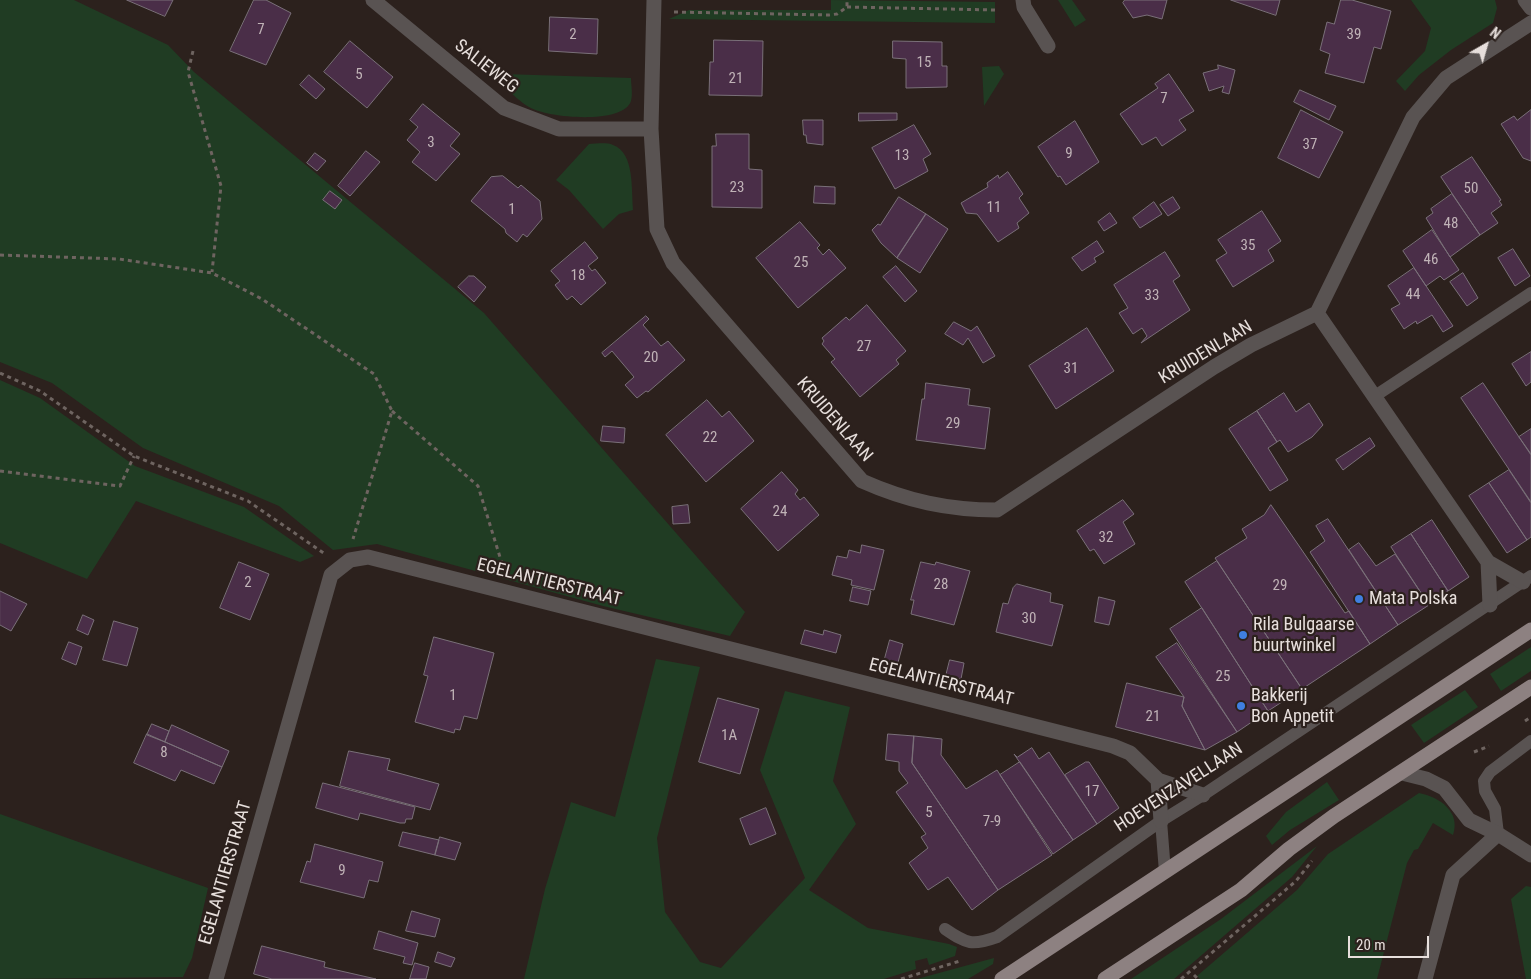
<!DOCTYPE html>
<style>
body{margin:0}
#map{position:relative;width:1531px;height:979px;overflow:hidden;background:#2c211d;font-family:"Roboto Condensed",sans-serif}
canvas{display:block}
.north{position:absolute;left:1461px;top:20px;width:50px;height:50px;-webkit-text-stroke:4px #2c211d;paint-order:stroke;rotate:38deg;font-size:14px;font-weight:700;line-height:20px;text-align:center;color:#e7dfdc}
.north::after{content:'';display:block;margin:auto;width:18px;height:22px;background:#e7dfdc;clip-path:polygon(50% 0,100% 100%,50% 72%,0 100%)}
.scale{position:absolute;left:1348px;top:936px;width:81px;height:22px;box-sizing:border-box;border:2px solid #e7dfdc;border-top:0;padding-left:6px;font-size:15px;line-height:18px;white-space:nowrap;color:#e7dfdc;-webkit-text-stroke:4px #2c211d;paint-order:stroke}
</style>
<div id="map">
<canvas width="1531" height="979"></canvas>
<div class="north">N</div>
<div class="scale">20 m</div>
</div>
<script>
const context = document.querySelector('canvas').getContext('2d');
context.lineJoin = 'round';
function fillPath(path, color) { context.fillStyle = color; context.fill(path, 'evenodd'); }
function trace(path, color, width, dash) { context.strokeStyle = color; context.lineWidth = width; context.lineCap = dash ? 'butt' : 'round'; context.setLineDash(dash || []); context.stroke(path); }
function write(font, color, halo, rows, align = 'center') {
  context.font = font + ' "Roboto Condensed",sans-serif'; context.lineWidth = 4.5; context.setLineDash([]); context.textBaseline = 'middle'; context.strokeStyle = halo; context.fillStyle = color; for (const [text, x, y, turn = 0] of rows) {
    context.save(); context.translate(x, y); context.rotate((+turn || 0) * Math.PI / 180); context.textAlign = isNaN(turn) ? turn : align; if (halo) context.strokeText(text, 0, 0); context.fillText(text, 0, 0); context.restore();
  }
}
fillPath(new Path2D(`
 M0 0H74L168 45 194 72 484 313 745 612 730 636 603 606 377 544 333 550 279 506 143 448 52 383 0 362Z
 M831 0 995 2V23L669 19 689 10H831Z
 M1058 0H1072L1086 20 1075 27Z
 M1411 0H1495L1497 8 1493 23 1451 50 1419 75 1405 91 1396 81 1425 51 1431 28Z
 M999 66 1004 74 984 106 982 67Z
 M503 74 631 78C631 85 633 94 631 101 623 125 547 118 529 107 520 102 513 94 505 88Z
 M589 144C596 144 606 142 613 145 635 153 631 190 633 210L619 214 603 229 569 190 556 180Z
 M0 380 40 398 135 466 244 507 314 556 300 562 136 501 87 579 0 543Z
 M1531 647V671L1501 691 1490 674Z
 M656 659 700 667 657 838 665 912 700 962 721 968 805 878 760 770 785 691 850 707 833 781 856 824 809 890 868 928 949 944 957 947 955 956 929 965 927 958 915 961 916 969 884 979H524L545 889 571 802 615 817Z
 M1465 690 1478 707 1424 743 1411 725Z
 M1327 782 1339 800 1290 830 1272 845 1266 836 1286 812Z
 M1419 793C1440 797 1461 812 1453 835L1433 823 1418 849 1414 850 1407 863 1377 979H1200L1197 976 1297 890 1328 854Z
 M0 814 208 888 192 958 183 977 0 979Z
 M1317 846 1292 877 1174 979H1131L1221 919Z
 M1526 886 1531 887V979H1526L1511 899Z
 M994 958 993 964 968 979H917Z`), '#203c23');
const building = new Path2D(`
 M127 0H173L165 16Z
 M254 0H266L291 13 266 65 230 51Z
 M1125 0H1167L1162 19 1147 15 1133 18 1123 3Z
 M1231 0H1280L1276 15Z
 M1341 0H1352L1391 11 1381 49 1374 47 1364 83 1325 73 1330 54 1320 50 1327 22 1334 24Z
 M550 17 598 19 597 54 549 51Z
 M714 40 763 41 762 96 709 95 710 62H713Z
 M350 41 393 77 367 108 324 72Z
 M893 41 942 42V66H947V87L906 88V59L893 58Z
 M1218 65 1235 70 1229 94 1222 92 1224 86 1209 91 1203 73 1218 69Z
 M1169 74 1194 111 1179 120 1186 130 1162 146 1156 137 1142 145 1120 114 1158 88 1155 84Z
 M309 75 325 89 316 99 300 85Z
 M1300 90 1336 106 1329 120 1294 102Z
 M423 104 460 134 450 146 460 154 436 181 412 162 420 152 407 140 418 127 410 120Z
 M1301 110 1343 132 1319 178 1278 158Z
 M1531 110V161L1523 158 1501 124 1514 116 1517 120Z
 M859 113H897V120L859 121Z
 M803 120H823V145L807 143 806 135H804Z
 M1075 121 1099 162 1066 185 1060 176 1058 177 1038 147Z
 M914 125 931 154 923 159 928 171 895 189 872 148Z
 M716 134H749V169L762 170V208L712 207V146H716Z
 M366 151 380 162 350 196 338 186Z
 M315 153 326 161 317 171 307 163Z
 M1472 157 1501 200 1499 201 1502 205 1491 213 1498 223 1480 235 1441 177Z
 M1008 172 1023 194 1019 198 1029 213 1017 223 1019 228 998 242 977 214 966 213 961 203 988 187 987 183 998 175 999 178Z
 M503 176 518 188 521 185 540 201 542 219 527 237 523 234 517 242 506 233 505 229 471 201 491 177Z
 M815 186 835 187V204L814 203Z
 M330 191 342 200 335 209 323 200Z
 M1452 194 1480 235 1450 257 1426 218 1433 213 1431 209Z
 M899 197 926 214 897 258 881 243 872 230 878 224 880 225Z
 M1173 197 1180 208 1168 216 1160 205Z
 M1154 202 1162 214 1140 228 1133 218Z
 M1262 211 1281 241 1268 250 1274 261 1233 287 1216 260 1227 253 1218 240Z
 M1110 213 1117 223 1104 231 1098 222Z
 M926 214 948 229 920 273 897 258Z
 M800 222 820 245 817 248 823 255 829 249 846 268 798 308 756 258Z
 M1432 230 1459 270 1444 280 1440 276 1426 286 1403 251Z
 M1097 241 1104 252 1094 258 1096 262 1082 271 1072 258Z
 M585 242 598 258 588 266 592 271 595 269 606 283 581 305 572 296 567 300 555 285 560 281 551 271Z
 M1513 249 1530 276 1515 286 1498 258Z
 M1165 252 1180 276 1173 281 1190 310 1141 343 1147 336 1142 328 1133 334 1119 313 1128 308 1114 285Z
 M896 266 917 291 905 302 883 277Z
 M1414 268 1453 326 1443 332 1432 315 1417 324 1416 321 1404 329 1391 309 1400 304 1388 286Z
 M1463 273 1478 298 1467 306 1450 282Z
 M469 276H474L486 287 474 302 458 287Z
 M867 305 906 351 896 360 899 364 860 397 831 362 835 359 822 344 824 341 822 338 846 317 849 320Z
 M646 316 649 319 643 325 661 346 668 341 685 360 648 392 646 391 637 398 625 385 634 377 612 351 605 357 602 353Z
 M954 322 971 331 977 326 995 356 983 363 968 338 963 345 945 334Z
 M1087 328 1114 371 1056 409 1029 366Z
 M1531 352V382L1526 386 1512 364Z
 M926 383 970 389 968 405 990 408 985 449 916 440 922 399H924Z
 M1483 383 1531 455V502L1461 398Z
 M1284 393 1296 412 1309 403 1323 425 1312 437 1288 452 1280 440 1277 442 1257 411Z
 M707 400 722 417 729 411 754 441 706 482 666 435Z
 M1257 411 1277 442 1268 448 1288 480 1270 491 1229 429Z
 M603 426 625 428 624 443 601 441Z
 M1531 429V454L1519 437Z
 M1370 438 1375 446 1343 470 1336 460Z
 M1509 470 1531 503V537L1527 540 1489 483Z
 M782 472 798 490 795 494 800 500 804 497 819 515 778 551 741 509Z
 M1489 483 1527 540 1507 553 1469 496Z
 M1123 500 1134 514 1123 522 1135 544 1104 564 1094 549 1090 551 1077 531Z
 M688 505 690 523 673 524 672 507Z
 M1271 505 1345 613 1349 611 1370 644 1302 689 1215 558 1247 538 1242 529 1264 515Z
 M1328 519 1398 625 1370 644 1310 552 1325 541 1316 526Z
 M1432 520 1469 577 1448 591 1411 534Z
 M1411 534 1448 591 1429 605 1391 547Z
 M1359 543 1376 566 1395 554 1429 605 1398 625 1349 550Z
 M862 545 884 550 874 590 851 585 852 580 832 575 837 556 847 558 849 550 860 553Z
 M1217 561 1302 689 1268 711 1185 582Z
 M239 562 269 574 250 620 220 608Z
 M921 562 935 565 936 562 970 571 954 625 911 614 914 600H911Z
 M1017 584 1051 593 1050 602 1063 605 1052 646 996 632 1003 603 1008 604 1013 588Z
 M853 587 871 591 868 605 850 601Z
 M0 591 27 604 11 631 0 625Z
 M1099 597 1115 601 1109 625 1095 622Z
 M1202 608 1268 711 1237 732 1170 629Z
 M83 615 94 620 88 635 77 630Z
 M114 621 138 628 127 666 103 660Z
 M805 630 823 635 824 630 841 635 836 653 801 644Z
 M434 637 494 653 477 719 464 716 460 730 455 729 454 733 415 722 428 676 424 675Z
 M890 640 903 644 897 666 884 662Z
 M69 642 82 647 76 665 62 659Z
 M1177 643 1237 732 1205 750 1182 706 1184 697 1156 657Z
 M950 660 964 663 961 679 946 676Z
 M1127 683 1184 697 1182 706 1205 750 1116 727Z
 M718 698 759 709 740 774 699 762Z
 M152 724 169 731 165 742 147 735Z
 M172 725 229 751 222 767 165 742Z
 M147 734 222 767 214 784 181 770 175 781 134 763Z
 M888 734 914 736 912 763 998 890 972 910 948 877 928 890 909 863 928 848 921 837 926 834 896 792 908 783 899 771V762L886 760Z
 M914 736 942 739 941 755 966 789 997 770 1052 855 998 890 912 763Z
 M1032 748 1039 759 1049 752 1097 824 1073 840 1014 754 1017 757Z
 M349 751 390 759 387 770 439 784 430 810 340 786Z
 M1020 762 1073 840 1053 854 1000 775Z
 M1086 762H1089L1119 808 1097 824 1065 775Z
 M323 783 415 807 412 819H406L405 823H400L360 813 358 820 316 808Z
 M766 808 776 834 750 845 740 819Z
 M403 832 439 840 435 855 399 846Z
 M440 837 461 843 455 860 435 855Z
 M315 844 383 862 378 882 369 880 364 898 300 882 307 861 310 862Z
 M412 911 440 919 435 937 406 931Z
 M379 931 418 943 412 965 403 963 405 957 374 949Z
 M262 946 325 962 324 967 332 969 376 979H272L254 974Z
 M438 952 455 958 451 967 435 962Z
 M415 963 429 967 426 979H410Z`);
fillPath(building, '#4a2e48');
trace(building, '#7a7079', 1);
trace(new Path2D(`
 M847 7 995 10
 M674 12 829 15 837 14 847 7V0
 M193 51 188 72 221 186 212 272
 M0 255 119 259 212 273 262 299 374 374 392 411 353 539
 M0 373 40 391 134 456 248 501 325 554
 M392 411 478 486 504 570
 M0 471 120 486 134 456
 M1525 721 1531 717
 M1474 752 1489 746
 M1194 975 1198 979
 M901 979 960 961
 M1181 979 1296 881 1312 861`), '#6e6460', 3, [4, 4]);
trace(new Path2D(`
 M1375 396 1531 293
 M1161 821 1165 872
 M1498 834 1495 809 1485 791 1484 781 1490 772 1531 741
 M945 929C967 944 972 946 997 937L1161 821 1203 795 1531 576`), '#595352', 12);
trace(new Path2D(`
 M373 0 504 108 559 129H651
 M654 0 651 129 657 229 673 263 862 481C907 501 948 510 997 510L1214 367 1251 345 1317 313 1413 117 1446 78 1531 23
 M1023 0 1024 7 1048 46
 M1525 0 1531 8
 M1317 313 1488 562 1523 582
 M1488 562 1490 605
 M1402 773 1426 779 1444 788 1469 820 1498 834 1531 855
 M1158 780 1161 821
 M216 979 331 575 350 560 368 557 1113 746 1130 753 1158 780 1203 795
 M1425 979 1453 875 1498 834`), '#595352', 15);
trace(new Path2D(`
 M1002 979 1531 630
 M1105 979 1241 890 1289 849 1334 816 1531 687`), '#8d8181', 15);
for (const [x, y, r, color] of [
 [1359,599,5,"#3f7fe0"],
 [1243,635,5,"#3f7fe0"],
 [1241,706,5,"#3f7fe0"]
]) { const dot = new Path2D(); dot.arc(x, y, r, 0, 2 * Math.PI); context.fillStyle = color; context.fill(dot); trace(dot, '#2c211d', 2); }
write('15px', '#c0b3b7', null, [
 ["7",261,30],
 ["2",573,35],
 ["39",1354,35],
 ["15",924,63],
 ["5",359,75],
 ["21",736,79],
 ["7",1164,99],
 ["3",431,143],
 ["37",1310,145],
 ["9",1069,154],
 ["13",902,156],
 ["23",737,188],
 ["50",1471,189],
 ["11",994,208],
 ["1",512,210],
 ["48",1451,224],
 ["35",1248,246],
 ["46",1431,260],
 ["25",801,263],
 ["18",578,276],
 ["44",1413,295],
 ["33",1152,296],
 ["27",864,347],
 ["20",651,358],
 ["31",1071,369],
 ["29",953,424],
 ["22",710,438],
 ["24",780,512],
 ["32",1106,538],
 ["2",248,583],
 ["28",941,585],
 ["29",1280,586],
 ["30",1029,619],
 ["25",1223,677],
 ["1",453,696],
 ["21",1153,717],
 ["1A",729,736],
 ["8",164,753],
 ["17",1092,792],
 ["5",929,813],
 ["7-9",992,822],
 ["9",342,871]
]);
write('18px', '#e7dfdc', '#2c211d', [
 ["SALIEWEG",486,67,38],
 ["KRUIDENLAAN",1206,353,-31],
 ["KRUIDENLAAN",834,420,49],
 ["EGELANTIERSTRAAT",549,583,14],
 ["EGELANTIERSTRAAT",941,683,14],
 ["HOEVENZAVELLAAN",1179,788,-33],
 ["EGELANTIERSTRAAT",226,873,-74]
]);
write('18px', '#e7dfdc', '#2c211d', [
 ["Mata Polska",1369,599],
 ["Rila Bulgaarse",1253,625],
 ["buurtwinkel",1253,646],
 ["Bakkerij",1251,696],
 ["Bon Appetit",1251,717]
], 'left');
</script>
